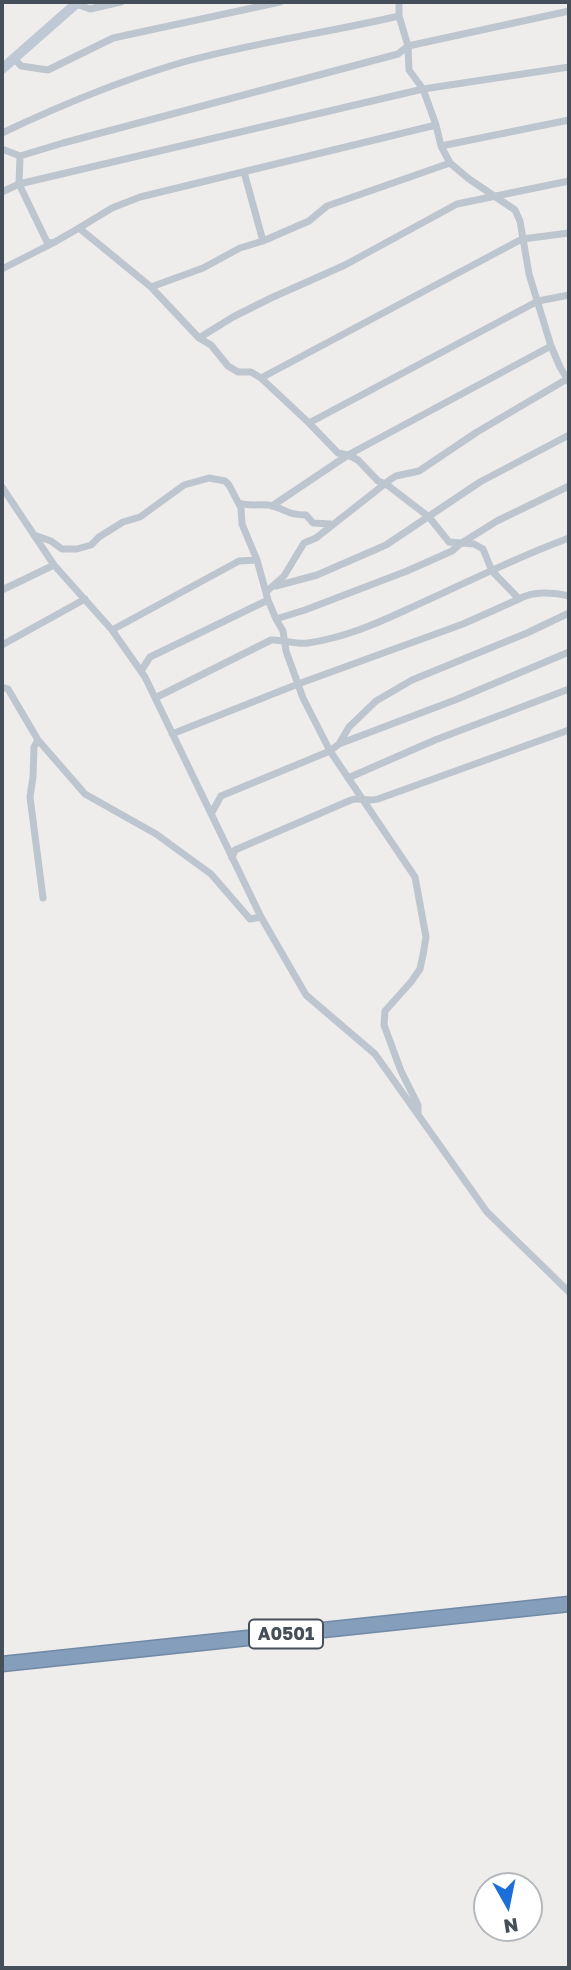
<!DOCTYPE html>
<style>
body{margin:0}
#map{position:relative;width:571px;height:1970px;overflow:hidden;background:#efecec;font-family:"Golos Text",sans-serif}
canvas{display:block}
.frame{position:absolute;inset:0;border:4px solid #454f59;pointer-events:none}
.north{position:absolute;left:473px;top:1872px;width:70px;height:70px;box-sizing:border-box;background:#fff;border:2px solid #b5b9bd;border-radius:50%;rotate:171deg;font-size:19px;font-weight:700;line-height:28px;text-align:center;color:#454f59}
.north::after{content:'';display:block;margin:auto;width:24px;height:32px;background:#1c6ed9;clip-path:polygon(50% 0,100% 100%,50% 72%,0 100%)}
</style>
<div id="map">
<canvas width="571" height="1970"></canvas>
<div class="frame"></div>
<div class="north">N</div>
</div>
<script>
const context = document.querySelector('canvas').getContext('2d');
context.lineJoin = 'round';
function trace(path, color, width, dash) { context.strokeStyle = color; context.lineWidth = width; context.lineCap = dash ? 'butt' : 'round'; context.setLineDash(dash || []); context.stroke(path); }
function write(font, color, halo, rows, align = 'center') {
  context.font = font + ' "Golos Text",sans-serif'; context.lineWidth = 5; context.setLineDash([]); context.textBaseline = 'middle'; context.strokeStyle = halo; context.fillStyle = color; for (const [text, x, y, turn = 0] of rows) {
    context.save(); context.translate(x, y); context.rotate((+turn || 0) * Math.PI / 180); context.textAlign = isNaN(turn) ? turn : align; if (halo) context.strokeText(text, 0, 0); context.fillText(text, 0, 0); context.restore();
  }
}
const highway = new Path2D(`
 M2 1664 569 1604`);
trace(highway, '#6f89a6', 17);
trace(new Path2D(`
 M399 2V16L408 46 409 70 423 89 436 125 441 146 450 163 469 179 515 210 520 221 529 274 551 346 560 367 569 382
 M76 4 90 9 121 2
 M14 58 21 66 48 70 113 38 280 2
 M2 133C59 106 119 81 180 63 251 43 326 33 399 16
 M441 146 569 120
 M2 149 20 156 19 184 47 242 53 243 79 228 151 287 199 338 211 345 228 366 238 372H251L261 378 309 423 338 453 348 455 358 460 378 481 386 484 429 517 449 542 474 544 483 549 492 571 519 599C533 591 554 592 569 596
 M20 156 63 143 398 54 408 46 569 11
 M244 172 263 241
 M2 192 19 184 423 89 569 67
 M79 228 112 208 140 197 436 125
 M2 269 51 244
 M151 287 203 268 240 248 263 241 309 221 327 206 450 163
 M199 338 233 317 271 298 345 265 457 204 569 181
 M261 378 522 239 569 233
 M309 423 538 301 569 295
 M2 487 54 565 112 630 145 677 261 917 306 995 375 1054 487 1212 569 1292
 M239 503C250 507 262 503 273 506 287 510 288 515 306 515L313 523 331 524
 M272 506 348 455 551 346
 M34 535 51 541 62 549H77L91 545 99 537 123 522 140 517 184 485 209 478 225 481 229 485 241 508 242 524 257 560 268 600 276 619 283 631 286 651 303 698 330 751 415 877 426 937 423 955 420 969 411 982 385 1011 384 1025 401 1071 418 1105V1114
 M276 586 317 575 386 545 480 482 569 435
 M2 590 54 565
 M266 592 284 576 304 543 316 538 391 479 396 476 419 471 477 432 567 379
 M276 619 305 610 407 571 452 551 460 544 497 521 569 486
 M112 630 239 561 257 560
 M2 645 85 599
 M141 671 150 657 268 600
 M2 687 8 689 38 740 85 794 156 834 211 874 250 919 261 917
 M155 698 271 640C283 639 295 645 308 643 343 638 376 624 408 609 462 585 514 558 569 538
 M172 734 298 684 463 624 519 599
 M38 740 34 747 33 777 30 797 43 898
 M339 744 349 727 376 701 412 680 527 633 569 613
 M348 778 435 740 569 689
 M211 814 221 796 330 751 339 744 455 700 569 652
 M232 858 235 850 351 800C360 797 368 802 378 799L569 730`), '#bdc6ce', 7);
trace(new Path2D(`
 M2 69 78 2`), '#bec9d5', 10);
trace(highway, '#849ebb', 14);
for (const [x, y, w] of [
 [286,1634,74]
]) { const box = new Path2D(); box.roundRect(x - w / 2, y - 14.5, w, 29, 5); context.fillStyle = '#fff'; context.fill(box); trace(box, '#454f59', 2); }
write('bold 18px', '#454f59', null, [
 ["A0501",286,1634]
]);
</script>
